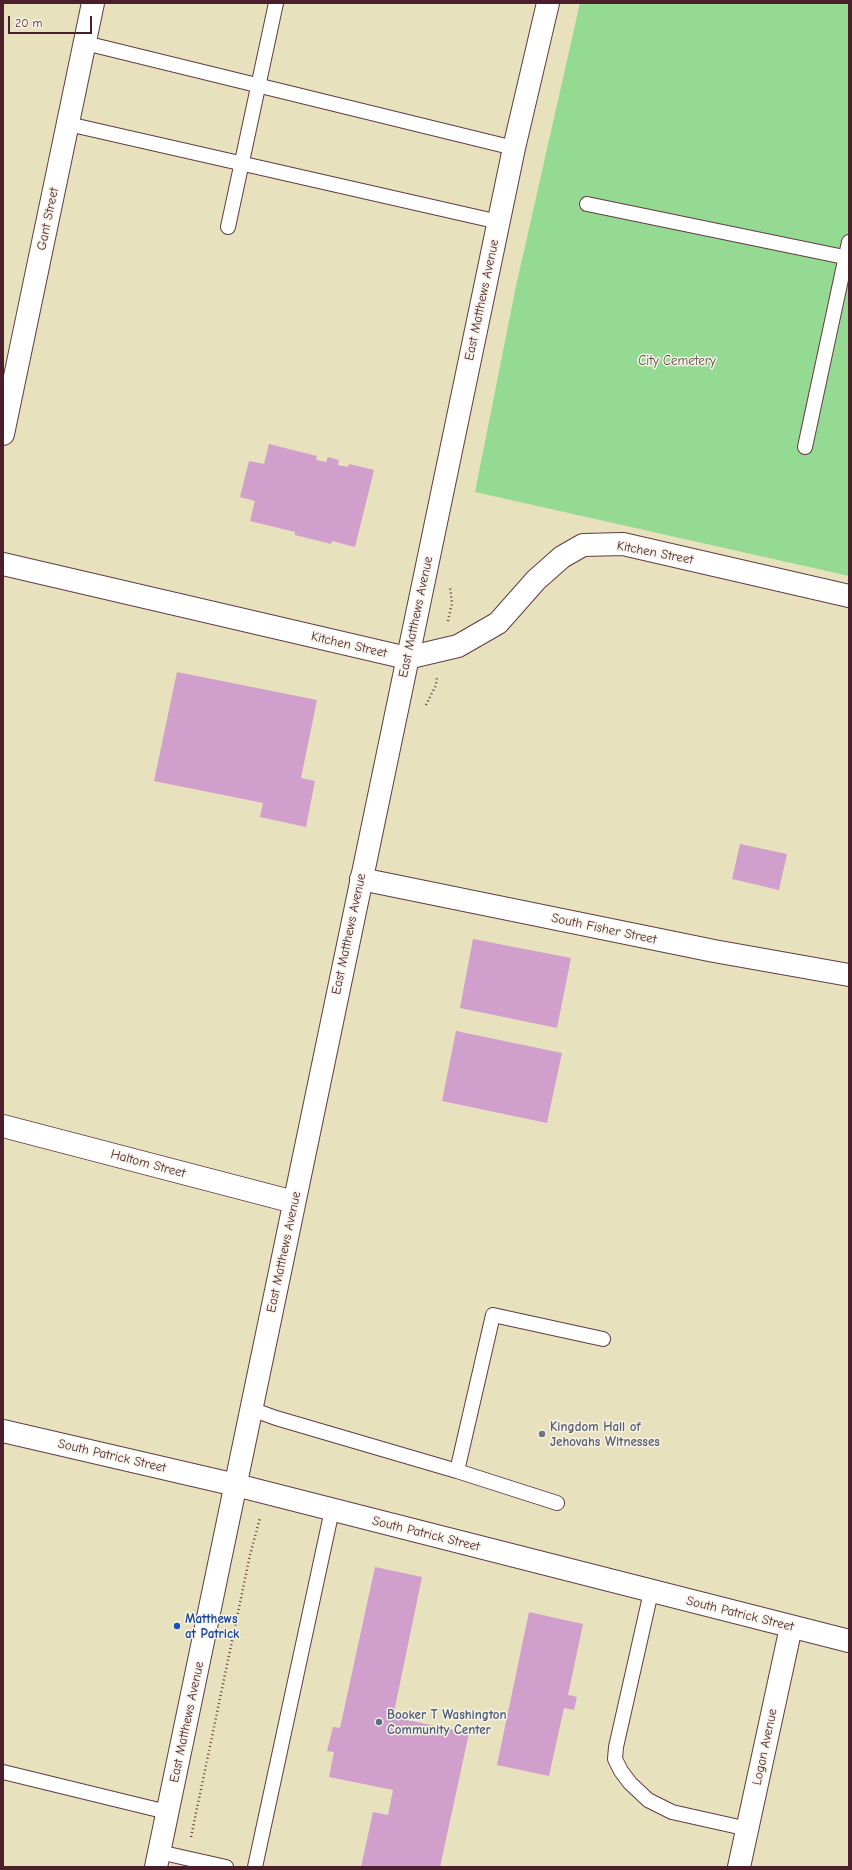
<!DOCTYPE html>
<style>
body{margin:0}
#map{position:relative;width:852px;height:1870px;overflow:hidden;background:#e8e1be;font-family:"Comic Neue",sans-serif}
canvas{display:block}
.frame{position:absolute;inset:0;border:4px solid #4a1f2b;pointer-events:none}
.scale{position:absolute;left:8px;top:16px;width:84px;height:18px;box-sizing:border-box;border:2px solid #4a1f2b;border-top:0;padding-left:5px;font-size:12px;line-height:14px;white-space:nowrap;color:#4a1f2b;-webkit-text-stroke:3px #f7f3e8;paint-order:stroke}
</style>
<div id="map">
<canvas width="852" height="1870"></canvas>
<div class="frame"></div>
<div class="scale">20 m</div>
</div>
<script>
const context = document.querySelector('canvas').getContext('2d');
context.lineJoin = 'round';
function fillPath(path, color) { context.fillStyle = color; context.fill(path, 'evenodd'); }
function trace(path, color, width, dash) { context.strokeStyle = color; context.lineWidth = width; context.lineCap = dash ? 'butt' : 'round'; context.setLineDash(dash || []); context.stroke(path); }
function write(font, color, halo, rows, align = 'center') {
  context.font = font + ' "Comic Neue",sans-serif'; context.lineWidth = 3; context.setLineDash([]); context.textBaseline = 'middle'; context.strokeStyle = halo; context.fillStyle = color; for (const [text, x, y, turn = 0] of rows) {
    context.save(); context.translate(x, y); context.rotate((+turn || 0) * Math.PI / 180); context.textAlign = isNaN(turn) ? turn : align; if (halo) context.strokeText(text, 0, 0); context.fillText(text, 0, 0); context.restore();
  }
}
fillPath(new Path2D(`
 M580 3H849V576L475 492 516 286Z`), '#95da93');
fillPath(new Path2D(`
 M269 444 317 456 316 460 326 462 328 457 339 460 338 465 348 467 349 464 374 470 355 547 332 541 331 544 295 535V532L250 521 255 501 240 497 249 461 264 464Z
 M177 672 317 700 301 778 315 781 306 827 260 817 263 803 154 781Z
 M740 844 787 854 779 890 732 879Z
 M473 939 571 958 557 1028 460 1008Z
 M456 1031 562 1053 547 1123 442 1101Z
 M375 1567 422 1577 393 1717 469 1733 440 1867H361L373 1812 388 1815 393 1790 329 1777 334 1752 327 1751 333 1727 340 1728Z
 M529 1612 583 1624 568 1695 577 1697 574 1710 564 1708 549 1776 497 1765Z`), '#d09fcc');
const lane = new Path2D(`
 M85 43 514 148
 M68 124 499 222
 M587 204 849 258
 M228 227 276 3
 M805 447 849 242
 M251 1409 276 1418 457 1471 557 1503
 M457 1471 493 1315 603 1339
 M651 1592 616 1747 615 1759 621 1771 630 1783 648 1800 672 1812 748 1829
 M3 1772 167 1812
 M159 1852 226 1867
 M255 1867 332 1510`);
const street = new Path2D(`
 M3 434 93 3
 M3 564 407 658
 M361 879 714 951 849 975
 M3 1126 294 1202
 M3 1431 236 1485 849 1641
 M739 1867 791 1627`);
const secondary = new Path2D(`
 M407 658 458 646 498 623 536 580 562 557 583 545 623 544 849 596
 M156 1867 514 148 548 3`);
trace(lane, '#623c41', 16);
trace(street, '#623c41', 24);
trace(secondary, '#623c41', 24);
trace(new Path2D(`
 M448 621 452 603 450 587
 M426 705 436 685 437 677
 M191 1837 250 1555 260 1518`), '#623c41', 2.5, [1, 3]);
trace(lane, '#fff', 14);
trace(street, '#fff', 22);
trace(secondary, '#fff', 22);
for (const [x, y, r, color] of [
 [542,1434,4,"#6b7280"],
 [177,1626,4,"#1a4fb4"],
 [379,1722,4,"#5c6f8a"]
]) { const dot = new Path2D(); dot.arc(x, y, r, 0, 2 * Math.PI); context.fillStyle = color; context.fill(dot); trace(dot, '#f7f3e8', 1.5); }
write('13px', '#4a1f2b', '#f7f3e8', [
 ["Gant Street",48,219,-78],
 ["East Matthews Avenue",482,300,-78],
 ["Kitchen Street",655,553,11],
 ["East Matthews Avenue",416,617,-78],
 ["Kitchen Street",349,645,13],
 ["South Fisher Street",604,929,12],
 ["East Matthews Avenue",349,934,-78],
 ["Haltom Street",148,1164,15],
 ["East Matthews Avenue",284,1252,-78],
 ["South Patrick Street",112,1456,13],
 ["South Patrick Street",426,1534,14],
 ["South Patrick Street",740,1614,14],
 ["East Matthews Avenue",187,1722,-78],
 ["Logan Avenue",765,1747,-78]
]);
write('13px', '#5d4e45', '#f7f3e8', [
 ["City Cemetery",677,361]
]);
write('bold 13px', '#5b616d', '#f7f3e8', [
 ["Kingdom Hall of",550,1427],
 ["Jehovahs Witnesses",550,1442]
], 'left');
write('bold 13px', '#164399', '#f7f3e8', [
 ["Matthews",185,1619],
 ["at Patrick",185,1634]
], 'left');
write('bold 13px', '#4e5e75', '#f7f3e8', [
 ["Booker T Washington",387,1715],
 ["Community Center",387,1730]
], 'left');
</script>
